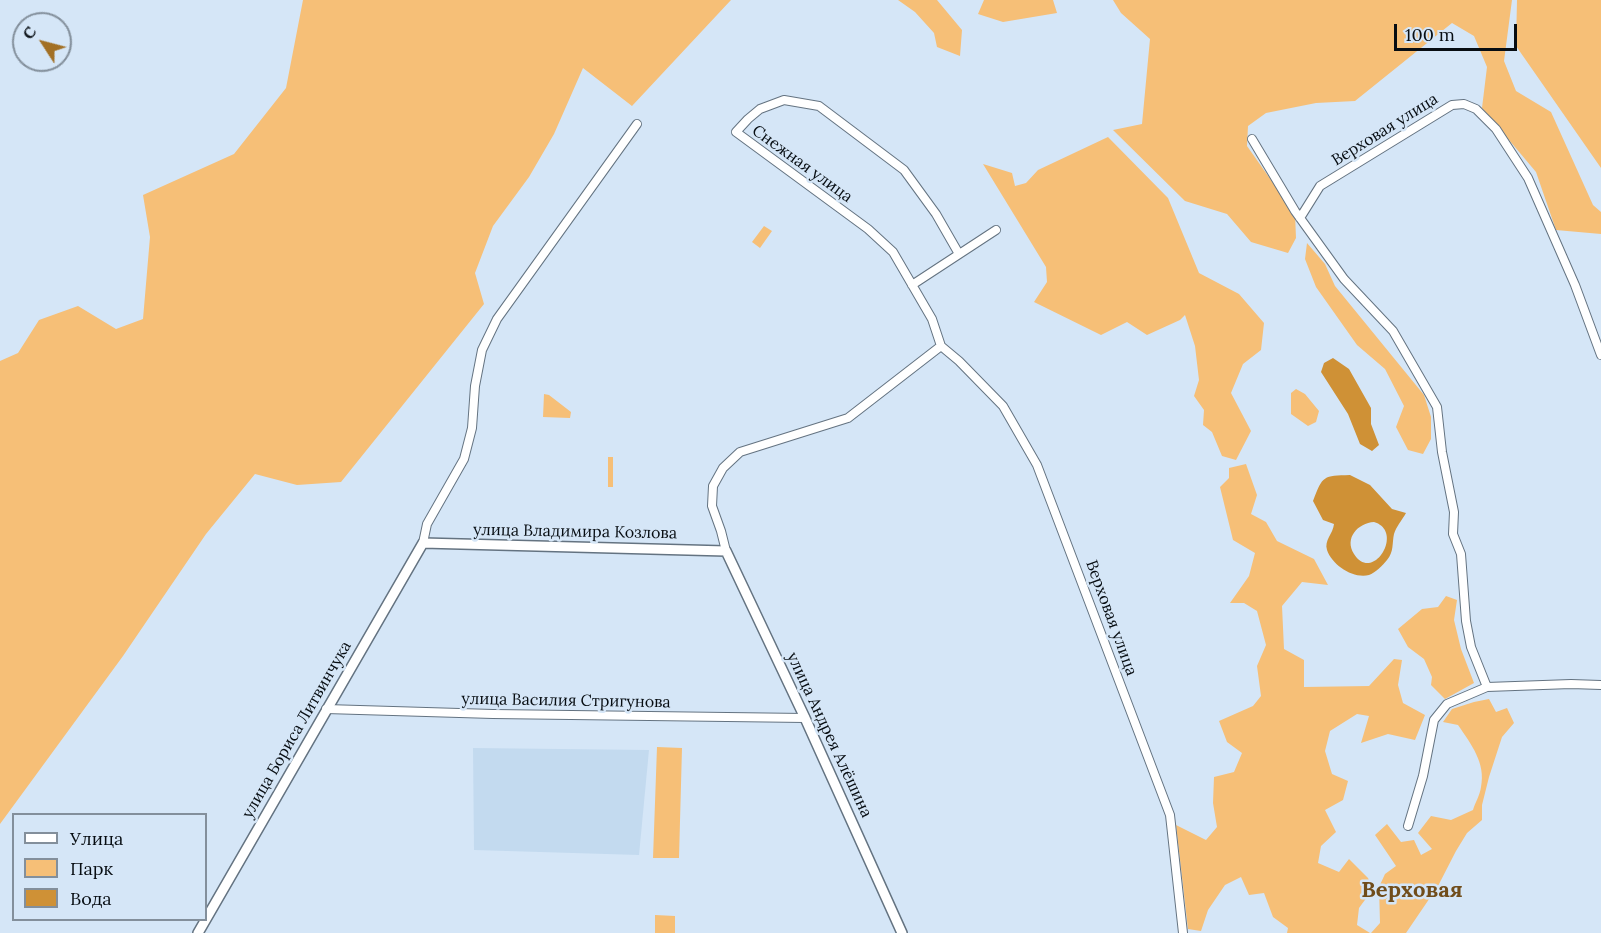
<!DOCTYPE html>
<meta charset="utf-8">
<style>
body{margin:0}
#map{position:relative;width:1601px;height:933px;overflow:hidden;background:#d5e6f7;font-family:Lora,serif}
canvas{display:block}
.legend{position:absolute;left:12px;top:813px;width:195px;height:108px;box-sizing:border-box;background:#d5e6f7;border:2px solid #838f9b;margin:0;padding:8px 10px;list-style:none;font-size:18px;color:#070d12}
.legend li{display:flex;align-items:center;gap:12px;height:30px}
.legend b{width:30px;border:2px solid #838f9b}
.north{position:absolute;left:12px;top:12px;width:60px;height:60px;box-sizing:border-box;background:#d5e6f7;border:2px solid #838f9b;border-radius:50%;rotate:306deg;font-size:16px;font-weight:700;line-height:24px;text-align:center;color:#070d12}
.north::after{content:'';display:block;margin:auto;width:21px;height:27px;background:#a27025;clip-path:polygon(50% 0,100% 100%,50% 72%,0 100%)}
.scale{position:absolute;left:1394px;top:24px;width:123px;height:27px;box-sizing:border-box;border:3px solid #070d12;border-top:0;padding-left:8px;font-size:18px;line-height:21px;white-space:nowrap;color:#070d12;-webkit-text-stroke:4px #d5e6f7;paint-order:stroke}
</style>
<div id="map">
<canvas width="1601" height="933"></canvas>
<ul class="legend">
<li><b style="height:8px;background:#fff"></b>Улица</li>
<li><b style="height:16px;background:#f6bf77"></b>Парк</li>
<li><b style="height:16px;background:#cf9136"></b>Вода</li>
</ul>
<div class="north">С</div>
<div class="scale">100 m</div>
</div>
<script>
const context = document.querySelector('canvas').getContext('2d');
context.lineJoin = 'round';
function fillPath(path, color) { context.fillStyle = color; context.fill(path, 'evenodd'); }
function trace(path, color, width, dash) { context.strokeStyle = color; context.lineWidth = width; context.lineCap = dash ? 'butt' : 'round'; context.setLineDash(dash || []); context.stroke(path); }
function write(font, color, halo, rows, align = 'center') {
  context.font = font + ' Lora,serif'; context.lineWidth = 5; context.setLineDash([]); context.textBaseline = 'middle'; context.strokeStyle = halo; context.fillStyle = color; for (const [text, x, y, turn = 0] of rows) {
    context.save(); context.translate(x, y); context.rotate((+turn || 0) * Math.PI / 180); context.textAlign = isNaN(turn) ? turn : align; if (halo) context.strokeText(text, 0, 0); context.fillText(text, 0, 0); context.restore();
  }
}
fillPath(new Path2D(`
 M473 748 649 750 639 855 474 850Z`), '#c3daef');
fillPath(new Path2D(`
 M303 0H731L632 106 583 68 554 134 529 177 493 226 475 273 484 304 341 482 297 485 255 474 206 534 123 656 0 824V361L18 353 39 320 78 306 116 329 143 319 150 237 143 195 234 154 286 88Z
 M898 0H937L962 30 960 56 937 47 934 33 915 12Z
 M984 0H1053L1057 13 1003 22 978 14Z
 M1113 0H1512L1504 61 1516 91 1551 112 1593 205 1601 212V234L1556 230 1536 172 1482 108 1487 67 1474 36 1452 23 1355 101 1316 103 1266 113 1248 126 1247 146 1295 214 1296 238 1288 253 1251 242 1227 214 1185 201 1113 130 1142 124 1150 39 1121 13Z
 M1517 0H1601V168L1516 46Z
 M1108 137 1168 198 1199 273 1239 294 1264 323 1261 350 1243 364 1231 393 1251 431 1236 460 1222 456 1212 432 1203 425 1204 410 1194 396 1199 380 1195 346 1185 315 1180 320 1147 335 1127 322 1101 335 1034 302 1047 282 1046 267 983 164 1012 173 1015 186 1026 183 1038 170Z
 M764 226 772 231 760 248 752 242Z
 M1307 243 1325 264 1335 286 1424 395 1431 417V439L1423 454 1408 450 1396 427 1404 406 1385 369 1357 345 1316 287 1305 259Z
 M1296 389 1305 394 1319 411 1316 422 1308 426 1291 414V393Z
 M544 394 549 395 571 412 570 418 543 417Z
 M608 457H613V487H608Z
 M1246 464 1257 495 1251 514 1266 522 1277 541 1314 559 1328 585 1302 582 1282 606 1284 649 1304 660V687L1369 686 1394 659 1402 660 1398 685 1403 703 1425 715 1415 740 1388 734 1361 743 1369 716 1357 714 1330 731 1325 751 1332 774 1348 781 1343 800 1325 810 1336 832 1321 846 1318 863 1339 872 1349 859 1368 878 1373 889 1359 908 1357 925 1370 933H1287L1288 928 1273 917 1264 893 1249 895 1241 877 1225 885 1208 910 1201 931 1188 929 1176 825 1206 840 1217 827 1213 803 1214 777 1234 772 1242 753 1227 742 1219 721 1253 706 1261 696 1257 666 1266 645 1257 611 1244 603H1230L1249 576 1255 553 1233 540 1220 487 1229 478V468Z
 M1446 596 1457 600 1454 620 1461 649 1474 683 1445 699 1431 685 1432 677 1424 659 1408 647 1398 629 1422 609 1438 607Z
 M1489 699 1496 712 1507 708 1514 723 1502 737 1489 777 1482 805V820L1467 833 1456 851 1438 886 1406 933H1371L1380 923 1379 887 1385 874 1396 866 1375 835 1387 824 1401 842 1414 840 1421 855 1432 849 1418 833 1431 816 1451 820 1473 810C1475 803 1480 795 1481 787 1486 763 1471 744 1458 725L1443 722 1452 709 1474 702Z
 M657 747 682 748 679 858H653Z
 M655 915 675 916V933H655Z`), '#f6bf77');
fillPath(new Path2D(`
 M1333 358 1349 369 1371 408V424L1379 445 1372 451 1360 444 1348 414 1321 372 1324 363Z
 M1350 475 1370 485 1392 509 1406 513C1402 520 1396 527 1394 534 1392 543 1394 552 1387 560 1383 565 1375 573 1369 575 1353 579 1332 565 1327 550 1324 540 1333 534 1334 524L1323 520 1313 501C1323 475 1323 476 1350 475ZM1374 522C1405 531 1373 584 1354 554 1344 538 1358 523 1374 522Z`), '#cf9136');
const minor = new Path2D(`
 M1252 139 1295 211 1344 279 1393 331 1437 407 1442 452 1454 512 1453 534 1461 554 1466 621 1471 647 1487 687 1571 684 1601 685
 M1300 218 1320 186 1452 105 1464 104 1476 109 1496 129 1528 178 1575 285 1601 355
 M959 254 936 214 904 170 819 106 784 100 760 109 748 119 736 132 868 229 893 252 932 319 941 346 959 361 1003 406 1037 465 1170 815 1183 933
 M912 285 996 230
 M423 543 427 524 464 459 472 428 475 386 482 350 497 319 637 124
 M726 551 721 531 712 506 713 486 723 468 740 452 848 418 941 346
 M326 709 493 714 805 718
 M1408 826 1423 776 1434 720 1447 704 1487 687`);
const tertiary = new Path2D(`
 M198 933 423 543 726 551 805 718 902 933`);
trace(minor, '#647381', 10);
trace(tertiary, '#647381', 12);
trace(minor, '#fff', 8);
trace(tertiary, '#fff', 9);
write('16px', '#070d12', '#d5e6f7', [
 ["Верховая улица",1385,130,-32],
 ["Снежная улица",802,164,36],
 ["улица Владимира Козлова",575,532,1],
 ["Верховая улица",1111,618,70],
 ["улица Василия Стригунова",566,701,1],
 ["улица Бориса Литвинчука",297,730,-60],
 ["улица Андрея Алёшина",829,735,65]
]);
write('bold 22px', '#704d1b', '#d5e6f7', [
 ["Верховая",1412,891]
]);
</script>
